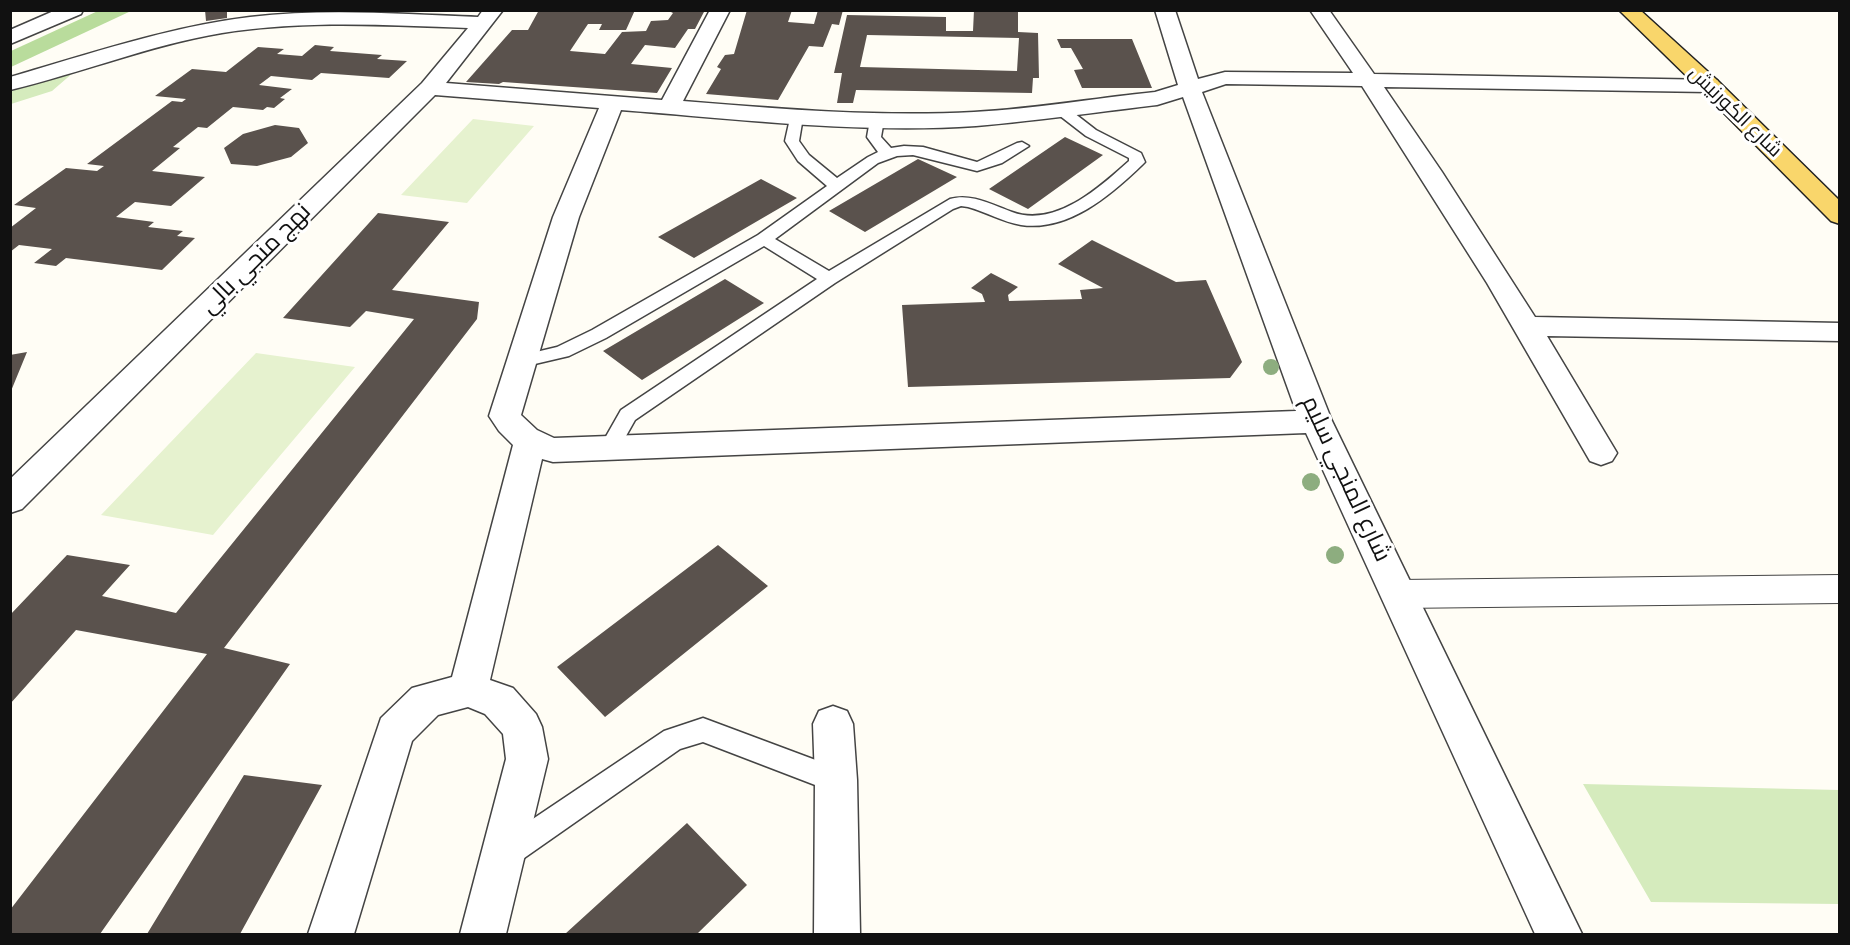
<!DOCTYPE html>
<meta charset="utf-8">
<style>
body{margin:0}
#map{position:relative;width:1850px;height:945px;overflow:hidden;background:#fffdf5;font-family:"Zilla Slab",serif}
canvas{display:block}
.frame{position:absolute;inset:0;border:12px solid #111;pointer-events:none}
</style>
<div id="map">
<canvas width="1850" height="945"></canvas>
<div class="frame"></div>
</div>
<script>
const context = document.querySelector('canvas').getContext('2d');
context.lineJoin = 'round';
function fillPath(path, color) { context.fillStyle = color; context.fill(path, 'evenodd'); }
function trace(path, color, width, dash) { context.strokeStyle = color; context.lineWidth = width; context.lineCap = dash ? 'butt' : 'round'; context.setLineDash(dash || []); context.stroke(path); }
function write(font, color, halo, rows, align = 'center') {
  context.font = font + ' "Zilla Slab",Cairo,serif'; context.lineWidth = 6; context.setLineDash([]); context.textBaseline = 'middle'; context.strokeStyle = halo; context.fillStyle = color; for (const [text, x, y, turn = 0] of rows) {
    context.save(); context.translate(x, y); context.rotate((+turn || 0) * Math.PI / 180); context.textAlign = isNaN(turn) ? turn : align; if (halo) context.strokeText(text, 0, 0); context.fillText(text, 0, 0); context.restore();
  }
}
fillPath(new Path2D(`
 M74 72 52 91 11 104V90Z
 M1583 784 1839 790V904L1651 902Z`), '#d5ebbd');
fillPath(new Path2D(`
 M100 10 131 11 11 67V51Z`), '#b9dc9c');
fillPath(new Path2D(`
 M473 119 534 126 467 203 401 195Z
 M256 353 355 367 213 535 101 515Z`), '#e6f2cf');
fillPath(new Path2D(`
 M205 10H227V18L206 21Z
 M539 10H635L626 30H599L602 24H588L570 51 605 54 622 32 646 31 651 21 668 20 673 13 667 10H705L695 29H688L675 48 645 45 631 64 672 68 657 93 503 82 499 84 466 82 512 30H528Z
 M747 10H792L788 22 814 24 818 10H843L839 25 832 24 823 47 809 46 778 100 706 94 721 69 717 67 725 55 734 54Z
 M974 10H1018V32L1038 33 1039 78H1033L1032 93 856 90 853 103H837L842 73H834L847 15 946 17V31H973ZM867 35 1019 38 1017 71 860 67Z
 M1057 39H1132L1152 88H1082L1074 70 1083 69 1071 48H1061Z
 M315 45 334 47 330 51 382 55 377 59 407 61 389 78 321 73 312 80 271 76 259 85 292 89 280 98 285 99 274 108 267 107 263 110 233 107 207 128 198 127 173 147 180 148 152 171 205 177 171 206 135 202 116 217 154 222 148 227 183 231 177 236 195 238 162 270 66 258 56 266 34 263 52 249 19 245 10 252V228L36 208 14 205 66 168 97 171 104 166 87 164 172 101 182 102 186 99 155 96 192 69 226 72 258 47 284 49 277 54 302 56Z
 M275 125 299 128 308 143 291 157 257 166 231 164 224 148 243 134Z
 M1065 137 1103 155 1028 209 989 189Z
 M918 159 957 177 865 232 829 211Z
 M761 179 797 198 694 258 658 237Z
 M378 213 449 222 392 290 479 302 477 319 224 648 290 664 100 934H10V910L207 654 76 630 10 704V615L67 555 130 565 102 596 176 613 414 319 366 311 350 327 283 318Z
 M1092 240 1176 282 1206 280 1242 362 1230 378 908 387 902 305 985 302 982 294 971 288 991 273 1018 287 1008 295 1009 301 1082 299 1080 290 1103 288 1058 264Z
 M725 279 764 303 642 380 603 351Z
 M27 352 11 391H10V355Z
 M718 545 768 586 605 717 557 667Z
 M244 775 322 785 240 934H147Z
 M687 823 747 885 697 934H565Z`), '#5a524d');
const service = new Path2D(`
 M1060 105 1065 106 1096 130 1141 153 1145 162 1142 165C1111 195 1068 232 1021 225 1003 222 986 212 968 207L961 206 953 209 835 283 635 420 617 452 610 454 603 452 600 447 621 410 817 279 764 246 606 338 569 356 522 367 515 365 513 361 515 357 557 347 592 330 758 235 827 186 798 161 785 141 791 114 796 113 803 117 799 141 809 155 837 178 868 157 878 152 867 137 870 120 877 116 884 120 881 137 891 148 904 146 923 147 977 162 1017 143 1022 142 1029 146 1002 163 977 171 913 155 897 156 878 163 775 239 829 271 950 199C972 193 992 205 1012 212 1055 228 1099 188 1129 161V158L1086 136 1055 112 1053 109Z
 M703 718 845 771 849 780 845 789 836 793 703 742 680 749 517 863 507 867 497 863 493 853 497 843 664 731Z`);
const pedestrian = new Path2D(`
 M1840 575V603L1399 608 1387 604 1382 594 1387 584 1399 580Z`);
const minor = new Path2D(`
 M56 10H83L81 14 10 44V30Z
 M483 10H503L446 83 662 100 710 10H730L683 101C780 109 877 117 974 112 1034 109 1095 98 1155 92L1178 85 1155 10H1175L1198 79 1225 72 1353 73 1310 10H1329L1374 74 1717 80 1720 85 1717 90 1709 92 1384 87 1442 172 1535 317 1840 323V341L1547 336 1617 453 1612 461 1601 465 1590 461 1487 283 1362 86 1226 84 1202 92 1332 421 1582 934H1535L1306 433 553 462 542 459 490 680 513 688 536 714 542 727 548 759 506 934H460L506 759 503 734 485 714 468 707 438 715 412 741 354 934H308L381 718 412 688 452 677 513 445 499 431 489 416 553 217 599 108 435 95 22 509 10 513V479L422 83 468 28C386 25 304 20 222 33 150 45 81 73 10 90V77C89 54 168 27 250 17 325 8 402 14 478 17ZM1183 97 1296 411 554 438 537 430 521 415 579 217 621 110C736 119 861 134 976 126 1036 121 1097 112 1157 105Z
 M833 706 847 711 853 724 857 780 860 934H814L815 780 813 724 819 711Z`);
const primary = new Path2D(`
 M1619 10H1640L1717 80 1840 201V224L1831 221 1701 90Z`);
trace(service, '#444', 3);
trace(pedestrian, '#444', 2);
trace(minor, '#444', 3);
trace(primary, '#222', 3);
fillPath(service, '#fff');
fillPath(pedestrian, '#fff');
fillPath(minor, '#fff');
fillPath(primary, '#f9d66b');
context.fillStyle = '#8dad7f';
for (const [x, y, r] of [
 [1271,367,8],
 [1311,482,9],
 [1335,555,9]
]) { context.beginPath(); context.arc(x, y, r, 0, 2 * Math.PI); context.fill(); }
write('20px', '#111', '#fff', [
 ["شارع الكورنيش",1735,112,44]
]);
write('24px', '#111', '#fff', [
 ["نهج منجي بالي",256,259,-45],
 ["شارع المنجي سليم",1346,479,65]
]);
</script>
